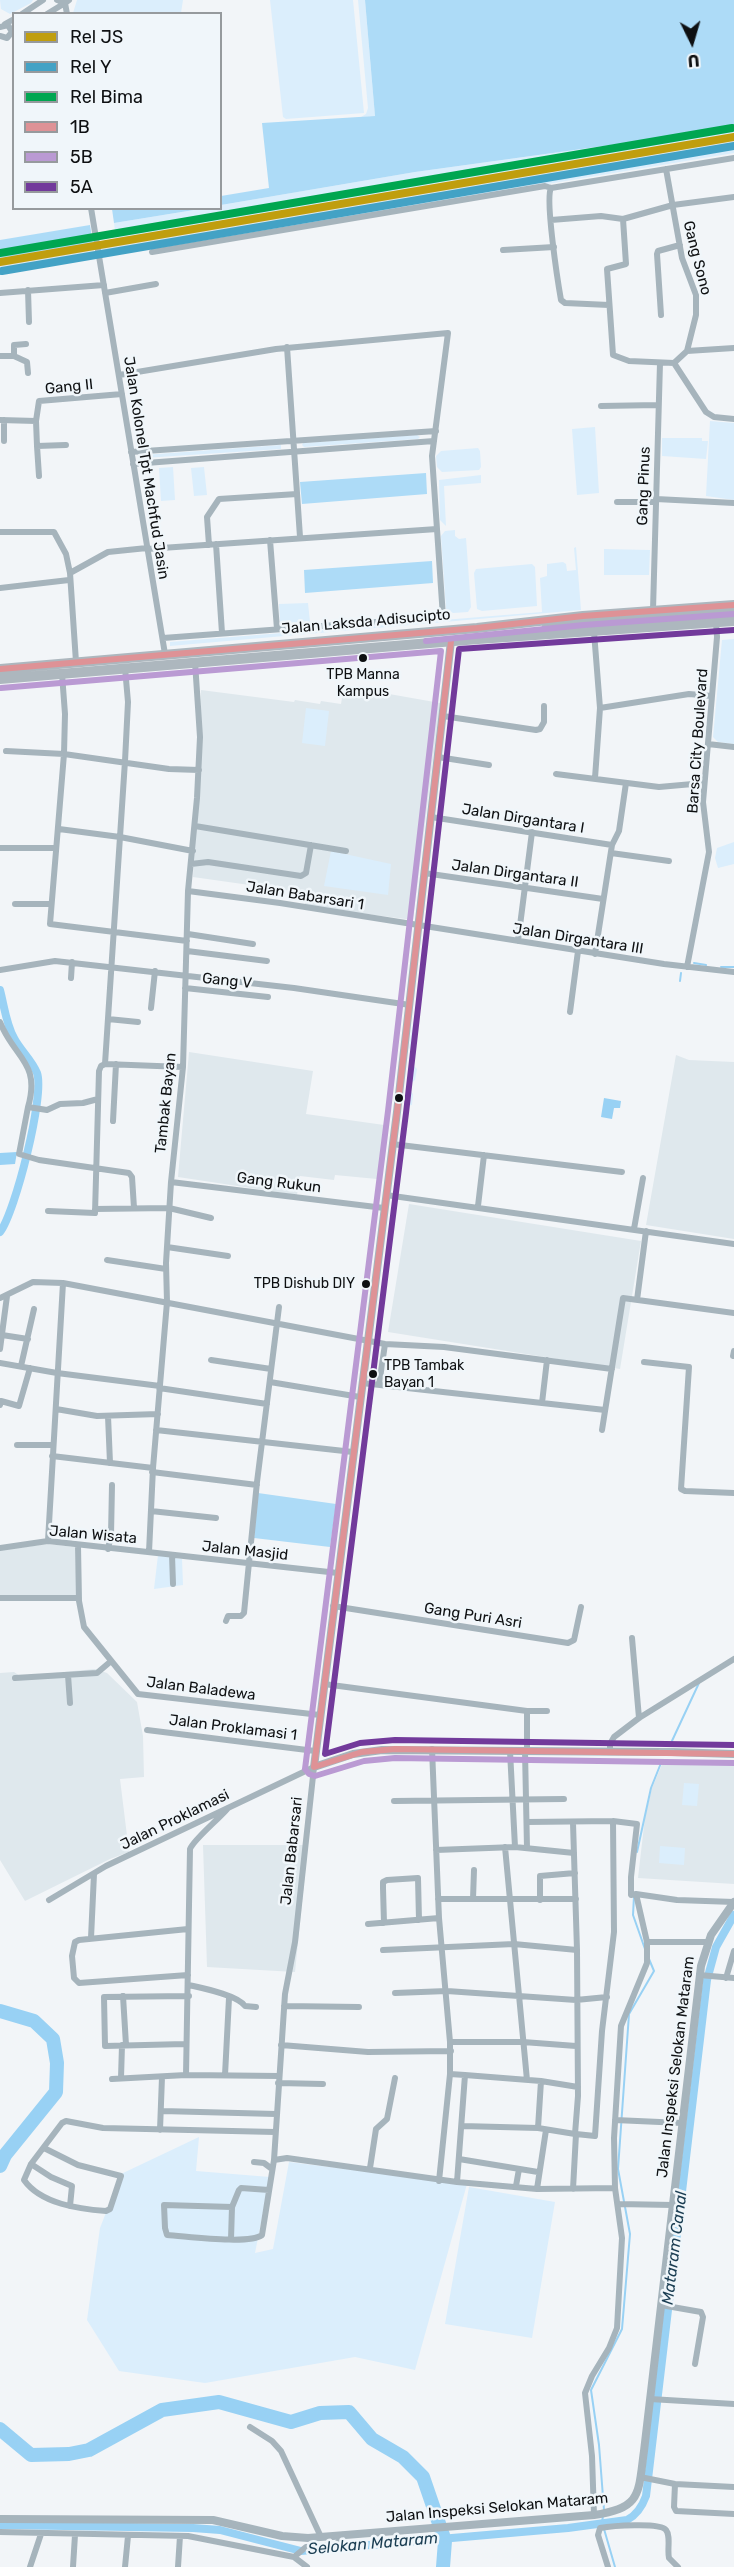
<!DOCTYPE html>
<style>
body{margin:0}
#map{position:relative;width:734px;height:2567px;overflow:hidden;background:#f2f5f8;font-family:Rubik,sans-serif}
canvas{display:block}
.legend{position:absolute;left:12px;top:12px;width:210px;height:198px;box-sizing:border-box;background:#f0f6fa;border:2px solid #969a9d;margin:0;padding:8px 10px;list-style:none;font-size:18px;color:#0e1012}
.legend li{display:flex;align-items:center;gap:12px;height:30px}
.legend b{width:30px;border:2px solid #969a9d}
.north{position:absolute;left:662px;top:12px;width:60px;height:60px;-webkit-text-stroke:4px #f0f6fa;paint-order:stroke;rotate:175deg;font-size:16px;font-weight:700;line-height:24px;text-align:center;color:#0e1012}
.north::after{content:'';display:block;margin:auto;width:21px;height:27px;background:#0e1012;clip-path:polygon(50% 0,100% 100%,50% 72%,0 100%)}
</style>
<div id="map">
<canvas width="734" height="2567"></canvas>
<ul class="legend">
<li><b style="height:8px;background:#c09e0e"></b>Rel JS</li>
<li><b style="height:8px;background:#43a2c5"></b>Rel Y</li>
<li><b style="height:8px;background:#00a651"></b>Rel Bima</li>
<li><b style="height:8px;background:#de9296"></b>1B</li>
<li><b style="height:8px;background:#ba9ad3"></b>5B</li>
<li><b style="height:8px;background:#723a9b"></b>5A</li>
</ul>
<div class="north">U</div>
</div>
<script>
const context = document.querySelector('canvas').getContext('2d');
context.lineJoin = 'round';
function fillPath(path, color) { context.fillStyle = color; context.fill(path, 'evenodd'); }
function trace(path, color, width, dash) { context.strokeStyle = color; context.lineWidth = width; context.lineCap = dash ? 'butt' : 'round'; context.setLineDash(dash || []); context.stroke(path); }
function write(font, color, halo, rows, align = 'center') {
  context.font = font + ' Rubik,sans-serif'; context.lineWidth = 5; context.setLineDash([]); context.textBaseline = 'middle'; context.strokeStyle = halo; context.fillStyle = color; for (const [text, x, y, turn = 0] of rows) {
    context.save(); context.translate(x, y); context.rotate((+turn || 0) * Math.PI / 180); context.textAlign = isNaN(turn) ? turn : align; if (halo) context.strokeText(text, 0, 0); context.fillText(text, 0, 0); context.restore();
  }
}
fillPath(new Path2D(`
 M734 134V146L102 255 100 242Z
 M93 243 95 256 0 272V258Z
 M344 686 440 703 413 920 305 906 306 893 193 877 201 690 294 702 295 700 320 704 321 701 341 704Z
 M189 1052 313 1071 306 1114 384 1125 377 1179 335 1175 334 1180 300 1176 297 1195 178 1177Z
 M676 1055 689 1060 734 1062V1239L646 1225Z
 M409 1204 641 1241 620 1369 388 1332Z
 M49 1544 75 1547 77 1597H0V1550Z
 M95 1669 107 1673 137 1702 143 1736 144 1777 120 1779 129 1852 110 1859 25 1901 0 1860V1673L14 1672 20 1676Z
 M663 1762 734 1764V1884L638 1878 645 1817 652 1788Z
 M203 1845H308L295 1972 207 1967Z`), '#dfe8ed');
fillPath(new Path2D(`
 M0 0H33L31 3 10 14 1 9Z
 M77 0H183L181 13H73Z
 M270 0H353L364 113 286 119 283 117Z
 M358 0H365L375 116 361 117 366 114 368 108Z
 M734 128V134L116 239 114 223 200 209 220 208 221 205 415 172Z
 M734 146V153L151 250 150 246Z
 M710 421 734 423V500L706 496Z
 M595 427 599 493 577 495 572 429Z
 M417 435 420 437 418 439 304 447 302 445 303 443Z
 M662 438H702V441H708L706 459 662 456Z
 M281 445V449L144 458 142 456 143 455Z
 M478 448 480 451 481 467 479 470 442 472 437 467 436 456 441 451Z
 M173 467 175 500 161 501 159 468Z
 M204 467 207 495 194 496 191 468Z
 M481 475V483L444 486 446 526 440 520 439 480Z
 M455 530V536L459 539 466 538 471 607 468 612 453 613 446 609 441 536 445 531Z
 M576 547 581 610 170 646V642L542 612 540 578 547 576V564L563 562 566 564 567 571 576 570 574 548Z
 M604 549 650 550 649 575H604Z
 M532 564 535 567 537 606 482 611 477 609 474 573 476 569Z
 M308 603 310 622 280 623 279 604Z
 M734 639V744L718 742 713 737 722 640Z
 M306 708 329 711 325 746 302 743Z
 M734 842V864L718 868 715 858 717 848Z
 M331 851 391 864 388 895 324 886Z
 M417 1020 418 1023 412 1051 409 1048 413 1022Z
 M413 1065 417 1069 415 1080 410 1084 409 1089 413 1094 412 1105 405 1106 409 1068Z
 M158 1555 182 1559 183 1585 154 1589Z
 M684 1783 699 1784 697 1806 682 1805Z
 M660 1846 685 1848 684 1865 659 1863Z
 M199 2137 196 2171 270 2177 255 2253 273 2249 289 2162 467 2184 415 2370 355 2357 205 2383 119 2371 87 2320 100 2228 121 2174Z
 M469 2187 555 2202 532 2338 445 2324Z`), '#dbeefc');
fillPath(new Path2D(`
 M365 0H734V128L415 172 221 205V196L269 188 262 123 375 116Z
 M112 209V208L200 209 114 223Z
 M90 225 93 243 0 258V240Z
 M426 473 427 494 302 504 300 482Z
 M432 561 433 583 305 593 304 570Z
 M258 1493 336 1504 330 1547 254 1538Z`), '#addbf7');
fillPath(new Path2D(`
 M604 1098 621 1101 620 1108H614L612 1119 601 1117Z
 M17 1152 15 1164 0 1165V1153Z`), '#98d1f4');
trace(new Path2D(`
 M694 963 706 965
 M721 967H734
 M680 981 681 973
 M671 1743 699 1683
 M637 1852 651 1788 661 1763
 M634 1896 633 1915 645 1949
 M615 2567 602 2522 604 2510 599 2445 591 2390 622 2329 630 2234 618 2169 629 2014 654 1971 649 1959`), '#98d1f4', 2);
trace(new Path2D(`
 M0 990C4 1005 6 1024 14 1038 20 1050 32 1060 37 1073 45 1095 15 1213 0 1232
 M0 2525 193 2528 220 2530 301 2551 568 2528 627 2520C637 2515 642 2507 646 2496L707 1980 716 1947 734 1915`), '#98d1f4', 8);
trace(new Path2D(`
 M0 2011 34 2021 53 2039 57 2063 56 2092 5 2155 0 2166
 M0 2429 31 2455 69 2454 89 2450 162 2410 219 2402 291 2422 320 2413 349 2412 372 2439 403 2457 423 2477 445 2541 443 2567`), '#98d1f4', 14);
trace(new Path2D(`
 M57 0 65 3 69 0
 M22 14 43 0
 M47 14 65 3 67 14
 M5 24 14 19
 M0 27 8 25 12 32 7 38 0 36
 M666 169 682 258 696 295V315L687 351
 M551 188C545 199 558 283 561 300L565 303 609 305
 M91 208 165 654
 M623 219 626 264 607 269 613 355 629 361 674 363 687 351 734 348
 M551 220 601 216 623 219 673 205 734 197
 M503 250 554 247
 M152 252 545 186 551 188 734 158
 M28 290 29 322
 M0 293 104 285
 M105 293 156 284
 M661 315 657 254 658 251 680 245
 M287 347 300 537
 M0 356H14L27 362 28 373
 M14 356V345L26 344
 M674 363 706 412 714 417 734 419
 M119 375 276 349 448 333 432 456 443 617 163 638
 M601 406 658 405
 M0 420 36 421
 M4 420V441
 M66 445 37 446 36 421 39 401 122 394
 M37 446 39 476
 M131 452 436 431
 M133 464 434 441
 M656 499 734 503
 M617 502H656
 M0 532H54L66 554 70 573 76 662
 M270 540 277 629
 M216 544 222 633
 M209 545 207 517 219 499 297 494
 M147 549 437 529
 M70 573 108 552 147 548
 M0 588 69 580
 M653 610 660 363
 M594 632 600 708 595 778
 M125 668 128 702 125 761 105 1064 183 1067
 M62 674 65 714 64 754 50 924 187 941
 M600 708 689 694 712 696
 M443 716 536 730 540 729 544 722V706
 M708 744 734 747
 M6 751 64 754 169 769 199 770
 M438 757 489 765
 M556 774 659 787 704 783
 M431 817 612 845
 M195 826 346 851
 M59 829 120 837 193 851
 M0 848H56
 M611 853 669 861
 M191 864 208 862 301 876 306 873 311 845
 M424 873 603 899
 M188 891 280 903 664 964 734 972
 M15 904H51
 M188 934 253 944
 M518 941 532 832
 M187 951 267 961
 M595 954 612 845 619 831 626 783
 M687 967 709 852 703 802 717 637 716 622
 M0 970 55 961 294 988 410 1005
 M71 978 72 962
 M185 988 268 997
 M151 1008 155 971
 M570 1012 578 951
 M108 1019 138 1022
 M0 1022C14 1058 41 1062 28 1107
 M98 1099 83 1103 60 1104 47 1110 28 1107 19 1154 39 1160 129 1173 132 1177 134 1208
 M113 1121 116 1064
 M392 1144 622 1172
 M171 1182 384 1208
 M386 1195 734 1244
 M478 1206 484 1155
 M95 1209 169 1208 211 1218
 M48 1211 95 1213 99 1071 101 1066 105 1064
 M634 1229 643 1178
 M167 1247 228 1256
 M107 1260 166 1269
 M0 1298 33 1282 63 1283 385 1344 444 1347 612 1369
 M637 1300 646 1231
 M2 1335 28 1339
 M0 1349 7 1296
 M733 1356 734 1351
 M211 1360 271 1369
 M644 1362 689 1367 681 1489 685 1491 734 1493
 M0 1363 57 1373 160 1386
 M21 1366 34 1309
 M270 1382 360 1397
 M362 1383 605 1410
 M379 1385 385 1344
 M159 1388 267 1404
 M542 1403 547 1360
 M0 1405 1 1401 19 1406 30 1368
 M56 1409 97 1416 158 1414
 M108 1416 110 1463
 M156 1430 353 1452
 M602 1430 623 1298 734 1313
 M17 1445H53
 M52 1456 153 1468
 M152 1472 257 1485
 M151 1511 216 1518
 M48 1541 63 1283
 M78 1546 79 1601 84 1627 138 1694 320 1715
 M0 1548 48 1541 338 1573
 M108 1549 111 1535 112 1485
 M149 1552 153 1468 167 1302 166 1263 171 1182 183 1067 188 891 197 798 200 737 195 662
 M172 1555 173 1584
 M0 1598H79
 M333 1606 568 1643 574 1640 581 1607
 M226 1621 228 1616H241L244 1613 257 1482 279 1307
 M632 1638 639 1718
 M68 1675 70 1703
 M15 1678 97 1673 110 1662
 M324 1684 527 1711H547
 M527 1711V1751
 M147 1730 315 1751
 M432 1749 439 1918 450 2042V2074L465 2075 457 2182 537 2189 615 2188
 M510 1751 515 1847
 M525 1751 527 1848
 M610 1751V1744L614 1737 639 1718 734 1659
 M394 1801 564 1799
 M228 1808C219 1819 194 1839 190 1849L186 2075 279 2076
 M527 1822 613 1821 614 1932 602 2031 595 2136 576 2134 573 2189
 M505 1847 527 2080
 M436 1850 515 1847 574 1853
 M636 1894 677 1900 734 1902
 M438 1899H576
 M473 1899 474 1870
 M49 1900 106 1866 314 1767
 M540 1900V1876L575 1873
 M384 1923 383 1888V1882L387 1880 418 1878 419 1920
 M368 1924 439 1918
 M188 1929 79 1940 75 1942 72 1956 74 1978 79 1983 188 1975
 M91 1938 94 1874
 M647 1942H708
 M383 1950 514 1944 577 1950
 M699 1975 734 1978
 M726 1978 734 1951
 M189 1985C202 1988 238 1995 245 2006L256 2007
 M395 1993 447 1991 576 2000 607 1997
 M123 1996 126 2045
 M284 2006 359 2007
 M450 2042H523L576 2046
 M185 2044 105 2046 104 1997 189 1996
 M281 2045 368 2052 451 2051
 M225 2075 229 1998
 M465 2075 541 2081 578 2087
 M121 2078 122 2045
 M112 2079 186 2075
 M278 2083 323 2084
 M162 2111 276 2114
 M615 2120 682 2123
 M462 2126 538 2128 575 2134 578 2096 577 1950 573 1823
 M538 2128 541 2081
 M160 2130 162 2077
 M44 2148 78 2165 121 2176 110 2209 106 2211C79 2209 41 2204 24 2180L31 2164 62 2123 66 2121 103 2128 275 2132
 M459 2159 538 2172
 M274 2160 287 2158 457 2182
 M254 2162 264 2163 272 2169
 M31 2164 51 2177 72 2186 70 2206
 M370 2168 376 2129 387 2119 395 2078
 M439 2181 450 2074
 M516 2186 519 2169
 M537 2189 546 2130
 M618 2204 673 2205
 M232 2207 164 2205 165 2228 167 2235C186 2236 249 2245 262 2235L274 2160 285 1994 295 1942 314 1767
 M231 2239 232 2207 239 2190 241 2188 269 2190
 M661 2305 701 2312 703 2317 695 2364
 M650 2399 734 2404
 M250 2427 272 2441 281 2451 321 2537
 M640 2477 675 2484 734 2487
 M675 2484 674 2507 676 2511 734 2514
 M594 2515 592 2456 585 2393 592 2376 609 2348 617 2328 622 2238 615 2188 614 2138 621 2026 647 1963V1942L636 1894 631 1895V1877L637 1824 613 1821
 M0 2532 188 2536 294 2557 306 2547 336 2545 343 2535
 M294 2557 307 2567
 M30 2567 41 2534
 M73 2567 75 2535
 M125 2567 128 2536
 M178 2567 180 2536
 M608 2567 598 2535 600 2528C611 2526 660 2522 666 2530 671 2536 667 2550 669 2558L678 2567`), '#a6b4bc', 6);
trace(new Path2D(`
 M451 641 397 1112 314 1767 353 1754 382 1750 662 1752
 M671 1752 734 1754
 M0 2519 213 2520 282 2536 308 2538 594 2515C642 2508 638 2494 644 2451L701 1966 711 1935 734 1902`), '#a6b4bc', 8);
trace(new Path2D(`
 M662 1752H671`), '#acbac2', 8);
trace(new Path2D(`
 M546 629 599 622 734 612
 M0 669 477 628 583 616 734 605
 M0 679 478 639 734 621`), '#adb7be', 10);
trace(new Path2D(`
 M451 641 397 1112 314 1767 362 1752 395 1749 734 1754
 M0 669 477 628 583 616 734 605`), '#de9296', 6);
trace(new Path2D(`
 M426 641 584 625 734 614
 M1 688 441 651 388 1111 305 1769 309 1774 315 1776 364 1761 395 1758 734 1763`), '#ba9ad3', 6);
trace(new Path2D(`
 M734 630 459 649 406 1113 325 1754 360 1743 395 1740 734 1745`), '#723a9b', 6);
trace(new Path2D(`
 M0 262 734 137`), '#c09e0e', 8);
trace(new Path2D(`
 M2 271 734 146`), '#43a2c5', 8);
trace(new Path2D(`
 M0 253 732 128`), '#00a651', 8);
for (const [x, y, r, color] of [
 [363,658,5,"#0e1012"],
 [399,1098,5,"#0e1012"],
 [366,1284,5,"#0e1012"],
 [373,1374,5,"#0e1012"]
]) { const dot = new Path2D(); dot.arc(x, y, r, 0, 2 * Math.PI); context.fillStyle = color; context.fill(dot); trace(dot, '#f0f6fa', 2); }
write('14px', '#0e1012', '#f0f6fa', [
 ["TPB Manna",363,675],
 ["Kampus",363,692],
 ["TPB Dishub DIY",355,1284,"right"],
 ["TPB Tambak",384,1366,"left"],
 ["Bayan 1",384,1383,"left"]
]);
write('15px', '#0e1012', '#f0f6fa', [
 ["Gang Sono",697,258,76],
 ["Gang II",69,387,-6],
 ["Jalan Kolonel Tpt Machfud Jasin",146,468,81],
 ["Gang Pinus",644,486,-88],
 ["Jalan Laksda Adisucipto",366,622,-5],
 ["Barsa City Boulevard",698,741,-86],
 ["Jalan Dirgantara I",523,819,9],
 ["Jalan Dirgantara II",515,874,8],
 ["Jalan Babarsari 1",305,896,9],
 ["Jalan Dirgantara III",578,939,9],
 ["Gang V",227,981,6],
 ["Tambak Bayan",166,1103,-84],
 ["Gang Rukun",279,1183,7],
 ["Jalan Wisata",93,1535,5],
 ["Jalan Masjid",245,1551,6],
 ["Gang Puri Asri",473,1616,9],
 ["Jalan Baladewa",201,1689,7],
 ["Jalan Proklamasi 1",233,1728,7],
 ["Jalan Proklamasi",175,1820,-26],
 ["Jalan Babarsari",292,1851,-84],
 ["Jalan Inspeksi Selokan Mataram",676,2067,-83],
 ["Jalan Inspeksi Selokan Mataram",497,2508,-5]
]);
write('italic 16px', '#1a3d52', '#f0f6fa', [
 ["Mataram Canal",675,2248,-83],
 ["Selokan Mataram",373,2544,-5]
]);
</script>
